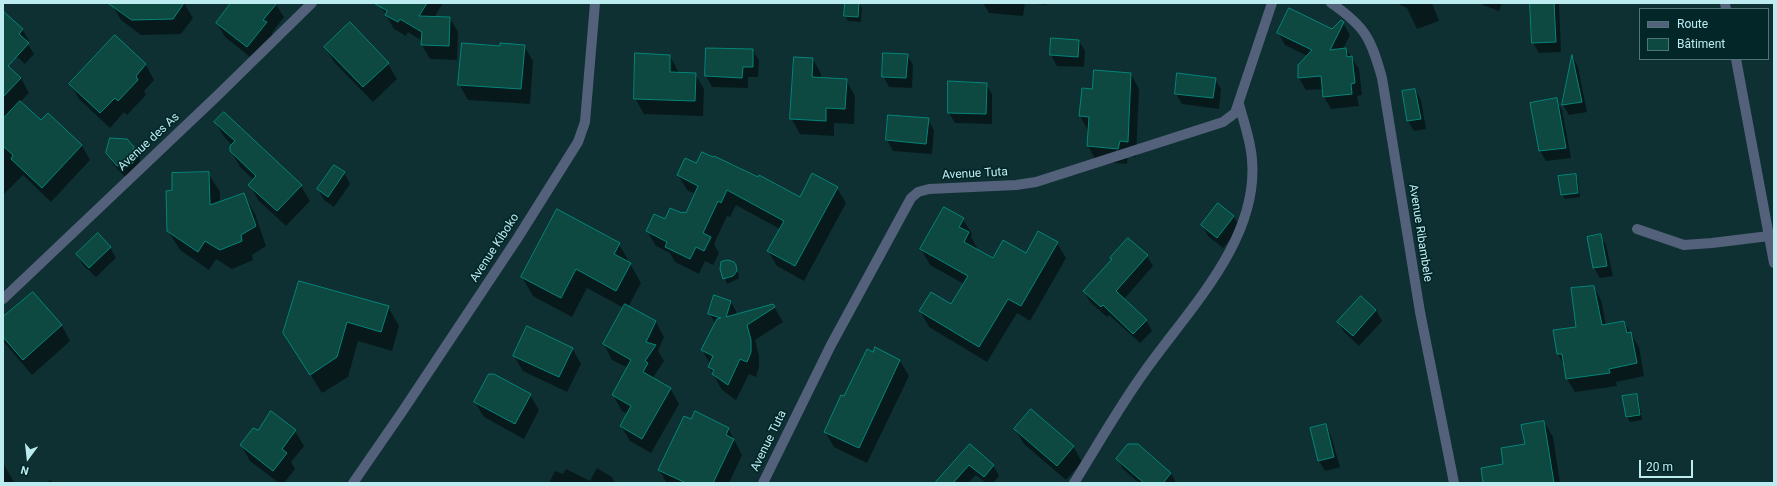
<!DOCTYPE html>
<meta charset="utf-8">
<style>
body{margin:0}
#map{position:relative;width:1777px;height:486px;overflow:hidden;background:#0e3033;font-family:Roboto,sans-serif}
canvas{display:block}
.frame{position:absolute;inset:0;border:4px solid #bcebf0;pointer-events:none}
.legend{position:absolute;left:1639px;top:8px;width:130px;height:52px;box-sizing:border-box;background:#032629;border:1px solid #4d7579;margin:0;padding:5px 7px;list-style:none;font-size:12px;color:#bcebf0}
.legend li{display:flex;align-items:center;gap:8px;height:20px}
.legend b{width:20px;border:1px solid #4d7579}
.north{position:absolute;left:8px;top:438px;width:40px;height:40px;-webkit-text-stroke:3px #032629;paint-order:stroke;rotate:195deg;font-size:11px;font-weight:700;line-height:16px;text-align:center;color:#bcebf0}
.north::after{content:'';display:block;margin:auto;width:14px;height:18px;background:#bcebf0;clip-path:polygon(50% 0,100% 100%,50% 72%,0 100%)}
.scale{position:absolute;left:1639px;top:460px;width:54px;height:18px;box-sizing:border-box;border:2px solid #bcebf0;border-top:0;padding-left:5px;font-size:12px;line-height:14px;white-space:nowrap;color:#bcebf0;-webkit-text-stroke:3px #032629;paint-order:stroke}
</style>
<div id="map">
<canvas width="1777" height="486"></canvas>
<div class="frame"></div>
<ul class="legend">
<li><b style="height:5px;background:#54617b"></b>Route</li>
<li><b style="height:11px;background:#0d4841"></b>Bâtiment</li>
</ul>
<div class="north">N</div>
<div class="scale">20 m</div>
</div>
<script>
const context = document.querySelector('canvas').getContext('2d');
context.lineJoin = 'round';
function fillPath(path, color) { context.fillStyle = color; context.fill(path, 'evenodd'); }
function trace(path, color, width, dash) { context.strokeStyle = color; context.lineWidth = width; context.lineCap = dash ? 'butt' : 'round'; context.setLineDash(dash || []); context.stroke(path); }
function write(font, color, halo, rows, align = 'center') {
  context.font = font + ' Roboto,sans-serif'; context.lineWidth = 3.5; context.setLineDash([]); context.textBaseline = 'middle'; context.strokeStyle = halo; context.fillStyle = color; for (const [text, x, y, turn = 0] of rows) {
    context.save(); context.translate(x, y); context.rotate((+turn || 0) * Math.PI / 180); context.textAlign = isNaN(turn) ? turn : align; if (halo) context.strokeText(text, 0, 0); context.fillText(text, 0, 0); context.restore();
  }
}
fillPath(new Path2D(`
 M111 3H184L193 18 181 34 141 35 121 20Z
 M233 3H275L284 17 272 33 274 37 255 61 225 37 217 23Z
 M379 3H443L434 18H450L458 32 457 60 430 59 422 45V41L408 32 406 36 394 29Z
 M846 3H859L862 8 861 22 848 21 845 16Z
 M983 3H1047L1046 5 1025 3 1023 16 989 13Z
 M1396 3H1432L1439 21 1417 29 1407 8Z
 M1478 3H1502L1499 11Z
 M1531 3H1559L1561 52 1539 53 1533 43Z
 M3 13 23 30 29 41 27 43 34 54 25 64 3 44Z
 M1343 23 1350 35 1343 49H1346L1359 69 1362 95 1357 96 1359 106 1331 109 1324 97 1323 89 1306 90 1299 78 1307 56 1285 45 1278 33 1332 30Z
 M115 36 146 65 154 80 144 91 146 95 127 115 124 112 110 128 79 99 70 84Z
 M1052 39 1079 41 1085 51 1084 67 1057 66 1051 55Z
 M524 46 533 61 530 104 468 100 459 84 501 48Z
 M325 47 388 64 397 79 373 102 334 62Z
 M707 49 753 50 759 61 758 77H748V88L712 87 706 76Z
 M907 55 913 65 912 88 889 87 883 76Z
 M670 56 679 73 695 74 704 89 703 116 644 114 635 98Z
 M1573 58 1578 67 1587 112 1569 115 1563 105Z
 M813 59 821 74V79L846 80 855 96 854 124 834 123V136L800 134 791 118Z
 M3 62 21 78 29 93 20 102 41 121 48 114 82 146 90 160 51 202 23 175 3 195Z
 M1131 74 1139 89 1136 157 1128 156 1127 164 1096 161 1088 146 1089 132 1080 116 1093 90Z
 M1215 79 1221 89 1219 109 1182 104 1176 94Z
 M986 84 992 94V124L955 123 949 113Z
 M1415 90 1421 100 1426 129 1414 131 1408 121 1403 92Z
 M1556 99 1562 110 1571 158 1546 161 1540 151Z
 M928 119 934 130 932 154 893 151 887 140Z
 M215 122 301 186 310 201 286 226 258 200 250 185 254 180 240 167 231 151 232 145 224 137Z
 M134 147 140 158 139 173 124 176 113 164 107 153Z
 M696 164 800 198 837 188 846 203 804 281 777 266 768 251 780 229 736 205 730 217 727 216 714 244 719 253 713 265 705 261 699 274 675 262 670 253 656 246 647 231 665 221 686 215 695 194 687 190 678 175Z
 M334 166 344 173 350 184 334 207 324 200 318 189Z
 M208 173 220 192V203L243 194 255 214 266 246 252 255 253 260 232 269 216 259 209 270 180 250 168 231Z
 M1575 175 1578 180 1580 197 1565 199 1562 194Z
 M1218 205 1234 217 1240 227 1223 248 1208 236 1202 225Z
 M963 219 972 234 971 237 977 248 976 250 993 259 1026 254 1057 243 1066 258 1030 321 1017 313 987 362 929 327 920 311 951 305 964 284 930 265 921 249Z
 M1600 235 1606 245 1613 276 1600 278 1594 268 1588 237Z
 M619 244 641 283 628 307 656 322 664 337 658 351 664 361 654 376 655 380 670 388 679 404 651 453 630 441 621 426 628 414 622 411 613 395 628 368 612 360 604 344 624 308 587 288 572 317 533 296 522 277Z
 M110 247 116 258 96 277 83 265 77 254Z
 M1147 256 1153 266 1124 299 1146 320 1152 331 1140 343 1109 315 1107 317 1090 302 1084 291 1112 260 1111 258Z
 M736 265 739 277 738 279 727 284 721 269Z
 M1594 287 1601 300 1606 325 1624 322 1639 347 1644 376 1616 382 1617 386 1575 392 1567 379 1565 367 1558 354 1554 331 1577 327Z
 M32 293 62 326 70 341 32 375 3 341V319Z
 M731 302 738 315 773 305 783 322 755 340 759 356V367L756 377 749 374 736 400 722 390 709 367 710 364 702 350 715 324 710 314Z
 M388 307 399 326 392 351 358 341 348 377 322 393 284 333Z
 M1376 310 1382 321 1359 346 1344 332 1338 322Z
 M572 348 581 364 567 392 523 371 514 356Z
 M875 349 900 361 909 376 867 463 834 447 825 432 844 397Z
 M530 395 539 410 524 439 484 417 475 402Z
 M1636 395 1639 400 1642 420 1630 422 1627 417Z
 M692 421 728 428 742 455 729 483H667L659 470Z
 M1544 422 1553 437 1560 483H1484L1526 445Z
 M1325 425 1331 436 1340 467 1325 471 1319 461Z
 M1015 429 1073 446 1082 462 1066 480 1024 444Z
 M259 431H295L304 446 291 462 295 469 284 483H279L250 461 241 445Z
 M970 445 993 465 999 476 993 483H986L976 475 968 483H937Z
 M1117 459 1171 473 1176 483H1139L1123 469Z
 M3 463 14 482 13 483H3Z
 M597 468 612 477 615 483H549L555 471 563 474 566 469 590 481Z
 M50 480 54 483H47Z`), '#0007');
const building = new Path2D(`
 M108 3H184L173 19 132 20Z
 M231 3H277L263 20 267 22 247 47 216 23Z
 M374 3H427L419 16 450 17 449 46 421 45 422 32 400 19 398 22 385 15 387 11Z
 M845 3H859L858 17 844 16Z
 M1530 3H1554L1556 42 1532 43Z
 M1289 8 1332 29 1341 20 1344 22 1330 50 1346 48 1347 57 1352 56 1355 83 1351 84 1352 94 1323 97 1321 76 1298 78V65L1312 50 1277 33Z
 M3 11 23 29 19 34 29 43 8 66 21 78 3 97Z
 M350 22 389 63 363 87 324 47Z
 M115 35 146 64 136 76 138 80 118 101 115 98 100 113 69 84Z
 M1051 38 1079 40 1078 57 1050 55Z
 M462 43 500 46V43L525 45 521 89 458 85Z
 M706 48 753 49V67H743L742 78 705 76Z
 M635 53 670 55V72L696 73 695 101 634 99Z
 M883 53 908 54 906 78 882 77Z
 M1572 55 1582 102 1562 105Z
 M794 57 813 58 812 77 847 79 845 109 826 108V121L790 119Z
 M1094 70 1131 73 1128 142 1120 141 1118 149 1087 146 1089 117 1079 116 1082 88 1092 89Z
 M1177 73 1216 78 1213 98 1175 94Z
 M948 81 987 83 986 114 948 113Z
 M1415 89 1421 119 1407 121 1402 91Z
 M1557 98 1566 148 1539 151 1530 103Z
 M20 101 41 120 48 113 82 145 42 188 11 159 13 155 3 146V119Z
 M224 112 302 185 277 211 248 185 256 176 230 151V146L235 141 214 122Z
 M888 115 929 118 926 144 886 140Z
 M110 138 127 139 134 147 133 163 117 166 106 153Z
 M702 152 713 157 714 156 758 177 759 175 800 197 812 173 838 187 795 266 767 251 784 221 727 190 721 203 718 201 703 233 711 237 704 251 696 247 690 259 665 247 667 242 646 231 654 214 665 219 670 208 682 213 683 212 686 213 698 186 677 175 685 158 696 163Z
 M334 165 345 172 328 197 317 189Z
 M209 172 210 205 244 193 256 226 241 235 242 241 220 250 205 241 198 252 167 231 166 191 172 190V173Z
 M1576 174 1578 193 1561 195 1558 176Z
 M1218 203 1234 216 1217 238 1201 225Z
 M944 207 964 218 959 227 969 232 964 242 993 258 1003 240 1026 253 1038 231 1058 242 1021 306 1008 299 979 347 919 311 931 292 951 304 968 276 920 249Z
 M557 209 620 243 614 254 631 263 616 291 576 269 561 298 521 277Z
 M98 233 111 247 89 268 76 254Z
 M1601 234 1607 266 1593 268 1587 237Z
 M1128 238 1148 255 1116 291 1147 320 1133 334 1103 305 1101 307 1083 291 1112 259 1110 258Z
 M728 260 734 262 736 265 737 271 733 276 723 279 720 269 721 262Z
 M299 281 389 306 381 332 347 322 337 357 310 375 283 333Z
 M1594 286 1602 325 1624 321 1627 333 1631 332 1637 363 1609 369 1610 373 1566 379 1562 354H1557L1553 330 1576 327 1571 288Z
 M33 292 62 325 23 360 3 337V317Z
 M714 295 731 301 726 317 773 304 775 307 747 325 751 340V352L747 362 740 359 728 385 712 374 714 370 708 367 713 356 701 350 717 319 721 318 708 314Z
 M1361 296 1376 310 1353 336 1337 322Z
 M625 304 656 321 646 342 656 345 645 361 648 363 643 372 671 388 642 439 620 426 631 406 612 395 631 360 603 344Z
 M527 326 573 348 559 377 513 356Z
 M875 347 900 360 859 448 824 432 841 395 844 396 867 349 873 352Z
 M489 374H494L531 394 515 424 474 402Z
 M1637 394 1640 415 1626 417 1622 396Z
 M1031 409 1074 446 1057 466 1014 429Z
 M271 411 296 430 282 449 287 453 273 471 240 445 253 428 258 430Z
 M695 411 729 428 726 435 734 439 713 483H686L658 470 684 416 691 419Z
 M1544 421 1554 483H1483L1481 468 1503 464 1501 448 1525 444 1521 425Z
 M1326 424 1334 457 1318 461 1310 428Z
 M970 444 994 465 984 477 969 465 953 483H935Z
 M1128 444H1138L1171 473 1163 483H1144L1116 459Z`);
fillPath(building, '#0d4841');
trace(building, '#058579', 1);
trace(new Path2D(`
 M1331 3C1366 27 1371 39 1382 78L1420 312 1454 483
 M1725 3 1726 9
 M1736 59 1774 263
 M1637 229 1684 245 1712 243 1769 236
 M3 299 217 96 312 3
 M353 483 402 412 517 239 578 142 585 122 595 3
 M763 483 831 345 911 198 918 192 929 189 1016 185 1036 182 1223 122 1235 113 1272 3
 M1074 483C1097 446 1119 407 1145 371 1188 310 1259 240 1252 160 1251 141 1244 123 1239 104`), '#54617b', 10);
write('12px', '#bcebf0', '#032629', [
 ["Avenue des As",149,142,-43],
 ["Avenue Tuta",975,174,-3],
 ["Avenue Ribambele",1420,233,81],
 ["Avenue Kiboko",495,248,-57],
 ["Avenue Tuta",769,441,-64]
]);
</script>
